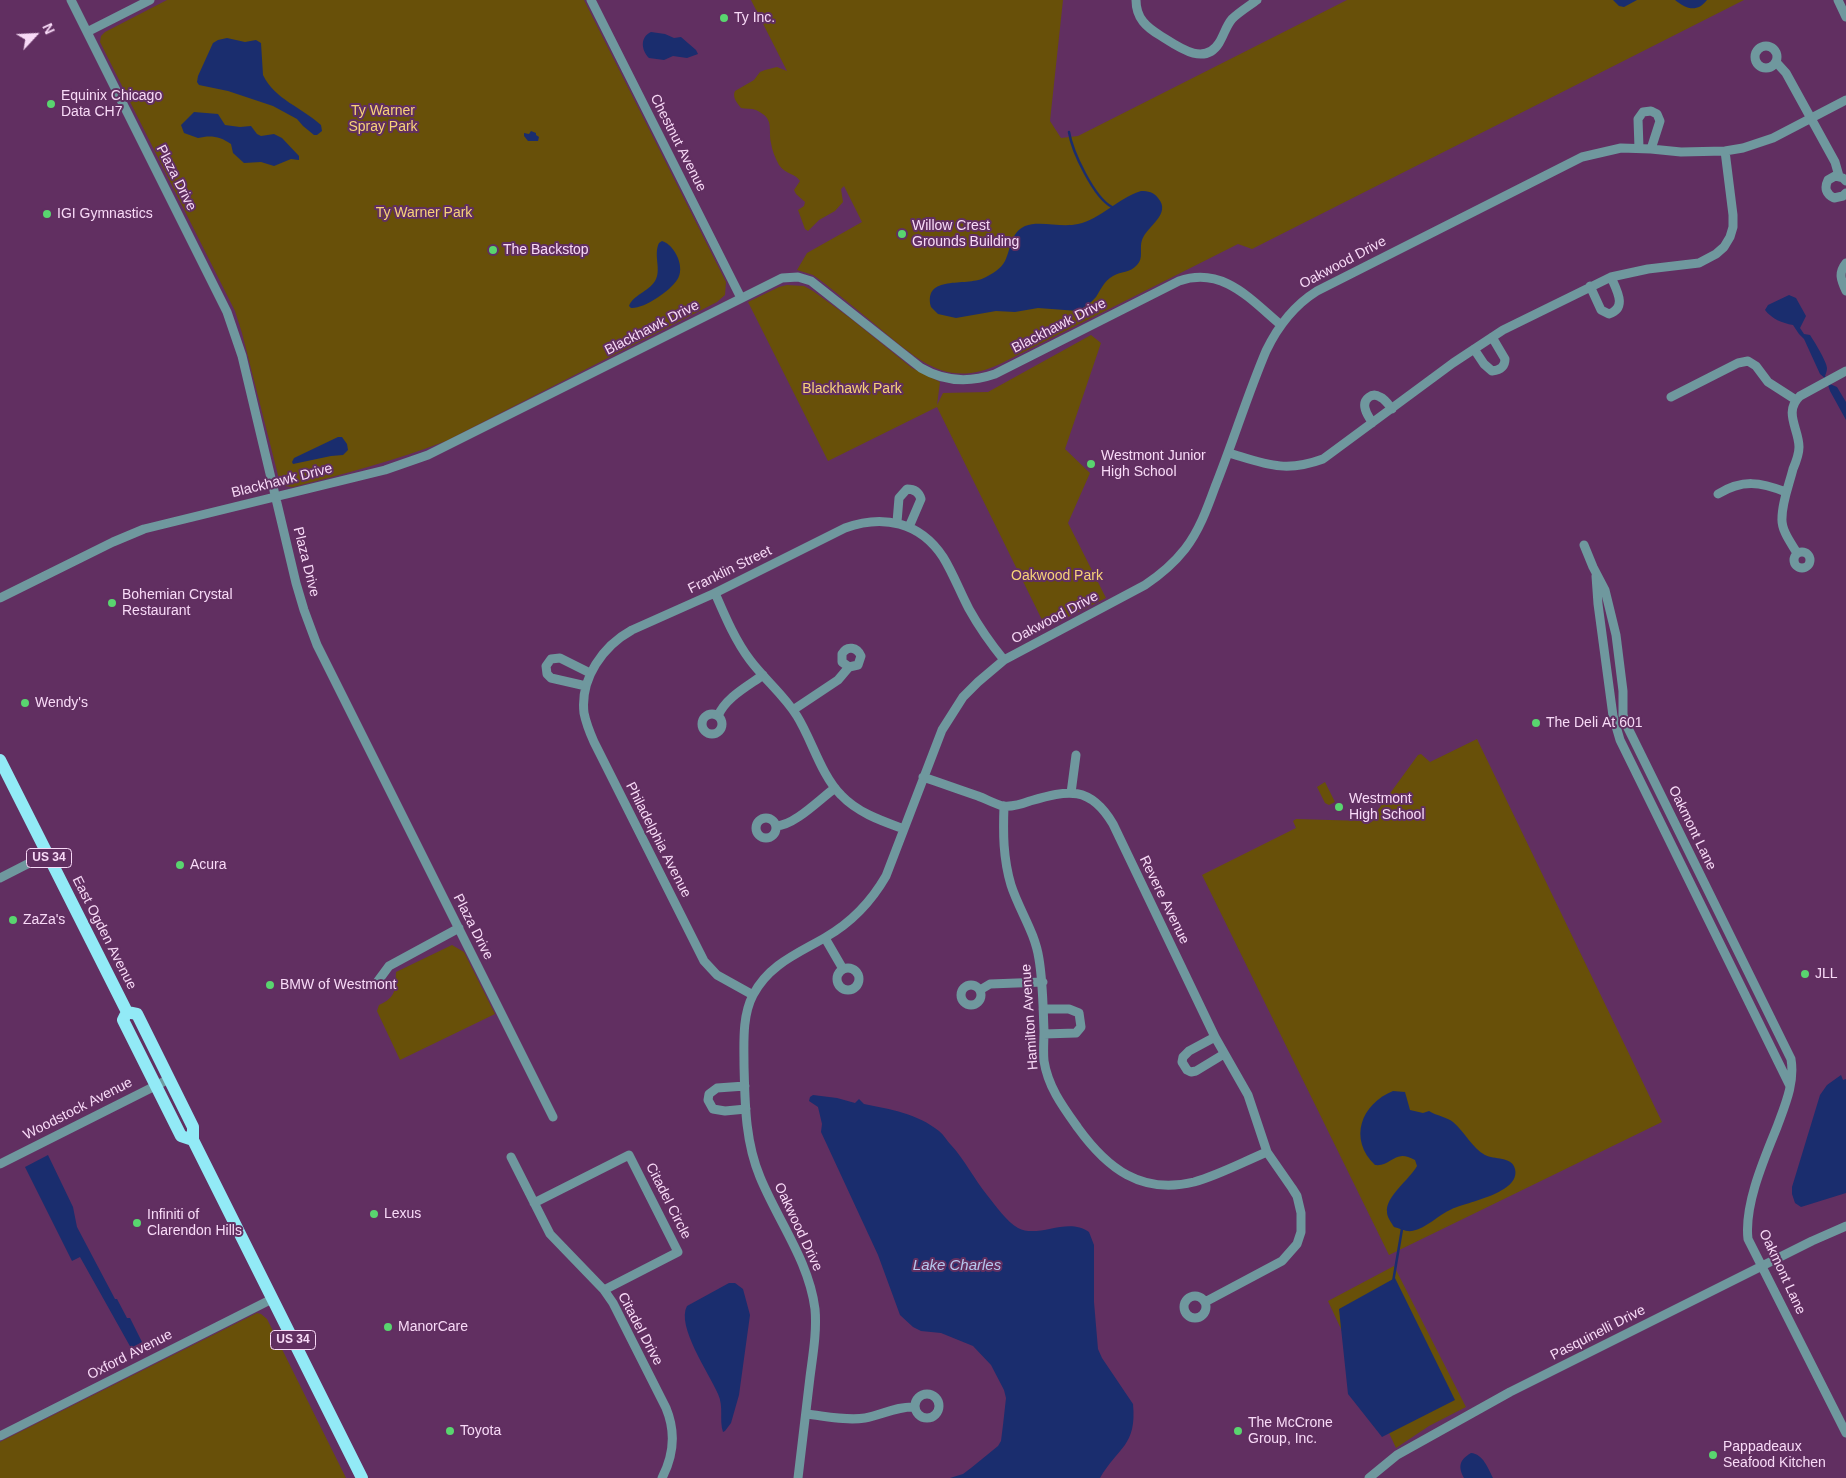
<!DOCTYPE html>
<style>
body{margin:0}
#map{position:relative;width:1846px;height:1478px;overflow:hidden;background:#612f61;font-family:Helvetica,sans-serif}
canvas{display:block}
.north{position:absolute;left:10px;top:10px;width:50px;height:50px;-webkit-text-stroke:4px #612f61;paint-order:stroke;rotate:65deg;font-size:14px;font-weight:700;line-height:20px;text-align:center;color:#f8daf7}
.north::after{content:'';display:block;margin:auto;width:18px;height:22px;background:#f8daf7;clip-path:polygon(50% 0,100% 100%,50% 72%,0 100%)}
</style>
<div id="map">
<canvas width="1846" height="1478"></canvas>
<div class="north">N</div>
</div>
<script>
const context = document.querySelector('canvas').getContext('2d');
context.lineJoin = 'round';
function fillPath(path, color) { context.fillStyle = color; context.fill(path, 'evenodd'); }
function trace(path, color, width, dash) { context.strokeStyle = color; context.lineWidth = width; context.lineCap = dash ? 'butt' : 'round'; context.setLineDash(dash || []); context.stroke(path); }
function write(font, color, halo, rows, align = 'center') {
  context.font = font + ' Helvetica,sans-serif'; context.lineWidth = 4; context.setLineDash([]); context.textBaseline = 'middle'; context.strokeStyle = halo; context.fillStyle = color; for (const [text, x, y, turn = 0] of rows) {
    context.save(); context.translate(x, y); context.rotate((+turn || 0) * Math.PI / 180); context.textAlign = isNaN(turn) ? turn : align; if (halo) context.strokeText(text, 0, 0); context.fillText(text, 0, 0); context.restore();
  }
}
fillPath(new Path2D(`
 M167 0H584L726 282 725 295 717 302 446 441C396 460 345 474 293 487L284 486 279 479 242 333 235 311 100 42 101 36 105 32Z
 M751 0H1063L1050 121 1061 138 1078 136 1347 0H1744L1252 249 1238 244 1000 364C949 388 922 363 884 332 864 315 844 299 824 283L813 275 797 270 807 253 862 222 844 186 841 189 843 202 835 211 819 220 808 231 805 229 798 210 804 206 805 202 796 194 794 190 800 181C795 173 786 175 779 165 775 158 772 150 771 143 768 128 775 119 756 110 751 108 746 109 741 108 737 103 732 97 735 91L754 80 760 72 765 70 777 67 787 71Z
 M787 285 804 286 813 291 850 318 912 368 940 382 937 405 943 393 988 392 1091 335 1101 343 1065 449 1090 473 1068 523 1106 598 1046 628 937 407 828 461 748 302 779 287Z
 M1477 739 1662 1122 1389 1255 1202 875 1296 828 1293 821 1296 819 1363 821 1367 824C1373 822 1375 820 1375 814L1418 755 1421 754 1430 762Z
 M1325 782 1335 802 1329 805 1325 803 1317 787Z
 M452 945 464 952 495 1014 400 1060 377 1011 379 1005C397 997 395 989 396 972Z
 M1394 1266 1466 1407 1429 1426 1396 1448 1328 1301Z
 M257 1313 261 1314 267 1319 346 1478H0V1442Z`), '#685009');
fillPath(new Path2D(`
 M1613 0H1637L1624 7 1619 6Z
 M1675 0H1707C1697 13 1686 9 1675 0Z
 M651 32 665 34 674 38 681 37 696 50 698 54 687 58 673 56 664 60 649 58C641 50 640 37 651 32Z
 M227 38 245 42 256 40 261 43 263 75C274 99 303 108 321 125L322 131 317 135H314L303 126 297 119 273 106 228 91 199 85 197 82 198 76 213 43 218 40Z
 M194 112 218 114 225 125 240 127 251 126 257 134 261 136 274 134 282 138 299 156V160L291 159 274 166 261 162 244 163 233 153 231 144C220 136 210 135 198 138L184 133 181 125Z
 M531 131 536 133V135L539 137 538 141H528L524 136V133L529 134Z
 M1141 191C1148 191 1154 192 1158 198 1172 214 1147 226 1142 240 1139 249 1144 258 1137 265 1130 273 1121 271 1113 276 1104 281 1101 289 1096 297 1091 303 1084 307 1078 311L1038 308 1015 312 996 311 956 318 938 314 931 307C923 274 966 287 984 278 992 274 1001 269 1005 261 1011 249 1010 233 1025 226 1040 220 1060 228 1078 224 1101 219 1118 198 1141 191Z
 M662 241C675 245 686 268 677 280 670 291 644 309 631 308L629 306C633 295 648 292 655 281 662 270 653 255 659 243Z
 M1789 295 1796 298 1806 316 1800 328 1804 334 1810 335C1814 341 1827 362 1827 368 1827 371 1826 373 1825 376L1830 384 1837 387 1846 402V420L1830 391 1826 379 1820 374 1804 339 1799 334 1793 325C1782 323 1772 319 1765 310L1768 305Z
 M338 437H342L347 444 348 450 343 455 331 456 293 464 292 462 294 458Z
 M1841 1075 1843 1080 1846 1079V1193L1801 1207 1795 1203 1792 1194V1187L1820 1095 1827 1085Z
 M1393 1091 1405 1092 1410 1110 1423 1113 1429 1111C1437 1116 1447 1117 1453 1122 1465 1132 1472 1148 1485 1155 1494 1160 1512 1156 1515 1169 1521 1193 1467 1202 1452 1209 1438 1215 1427 1228 1412 1231 1406 1232 1399 1228 1394 1227 1391 1222 1387 1217 1387 1212 1385 1197 1410 1179 1417 1166L1415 1160C1394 1148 1392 1167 1375 1165 1348 1139 1361 1104 1393 1091Z
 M813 1095 837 1098 855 1103 859 1099 864 1104C890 1109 918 1114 939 1131 944 1135 947 1141 951 1145 965 1160 974 1179 987 1195 995 1205 1007 1222 1018 1228 1039 1239 1067 1216 1089 1232L1094 1245V1302L1098 1349 1102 1358 1133 1404C1137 1446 1118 1447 1100 1478H950L963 1474 971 1468 998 1446 1001 1441 1003 1425 1006 1398 1004 1390 991 1365 973 1346 941 1333 921 1331 913 1327 900 1315 878 1255 821 1132 822 1124 818 1107 809 1101 810 1097Z
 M48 1155 73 1207 77 1227 115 1299H117L127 1318H130L142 1342 131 1348 80 1257 72 1261 25 1167Z
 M1395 1278 1455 1400 1382 1437 1348 1394 1339 1309Z
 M729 1283H735L743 1289 750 1315 739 1395 731 1423 725 1431 723 1432C719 1420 724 1407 718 1394 709 1373 676 1326 687 1306Z
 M1471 1453C1483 1454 1488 1468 1493 1478H1464C1458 1467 1459 1460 1471 1453Z`), '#1a2d6e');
trace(new Path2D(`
 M1069 132C1072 151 1094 198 1112 207
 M1393 1282 1402 1229`), '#1a2d6e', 2.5);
trace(new Path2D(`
 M71 0 227 312 242 356 296 583 304 610 317 645 553 1117
 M591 0 741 298
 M1136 0C1136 18 1146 27 1161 36 1177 46 1204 67 1219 43 1224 35 1226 26 1232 19 1239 12 1249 6 1257 0
 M1838 0 1846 17
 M87 32 150 0
 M1755 57a11 11 0 1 1 22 0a11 11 0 1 1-22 0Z
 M1776 62 1786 73 1835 162 1839 176
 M1639 148 1638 119 1643 112 1651 111 1657 114 1660 121 1651 149
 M1846 181 1843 178 1835 176 1828 180C1824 188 1826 194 1834 198L1843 196 1846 193
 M1846 263C1838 273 1841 280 1846 291
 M1590 286 1601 310 1609 314C1628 308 1616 289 1611 277
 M1474 349 1484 364 1492 371C1500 370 1505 367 1505 359L1492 337
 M1671 397 1738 363 1748 361 1756 366 1768 382 1796 400
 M1372 423C1370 418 1366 414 1365 408 1363 399 1372 392 1380 397 1385 399 1389 405 1392 409
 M1229 453C1266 464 1285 473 1323 459L1453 363 1503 330 1611 277 1648 269 1699 263 1716 254 1724 247 1730 237 1733 227V215L1725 151
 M1718 494C1743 479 1760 482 1786 492
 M897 522 899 498 907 489C914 489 919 492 921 499L909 527
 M1584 545 1593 567 1605 590 1616 635 1623 691V715L1626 724 1791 1059C1795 1083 1785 1105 1777 1127 1764 1159 1744 1205 1748 1239L1846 1433
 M1794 560a8 8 0 1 1 16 0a8 8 0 1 1-16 0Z
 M1797 553C1791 543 1781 530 1782 518 1782 502 1789 485 1793 469 1796 462 1799 454 1799 447 1799 429 1783 412 1800 396L1846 371
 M1596 576 1598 604 1613 716 1620 740 1790 1086
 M715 593C725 616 735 640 750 660 765 680 784 695 797 716 812 740 821 775 841 795 858 813 882 821 904 829
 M0 598 113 542 144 529 385 470 428 455 782 278 798 277 811 281 921 368C945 382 969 383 995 374L1179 281C1223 266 1250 299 1281 325
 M586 686 551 678 547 674 546 666 551 659 560 658 590 673
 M793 710 838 680 849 667 858 665 861 656C857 647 847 645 842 654V662L849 667
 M702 724a10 10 0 1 1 20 0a10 10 0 1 1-20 0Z
 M718 716C725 698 748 686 763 675
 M923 777C941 783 960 790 978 796 986 799 995 804 1003 806 1012 807 1022 804 1030 801 1068 790 1090 785 1113 824L1215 1037 1248 1095 1267 1152 1292 1188 1297 1196 1301 1213V1232L1297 1244 1282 1261 1205 1302
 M1071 793 1076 755
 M1004 806C1003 833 1003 858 1011 885 1019 910 1035 932 1039 959 1043 983 1043 1007 1044 1031 1044 1041 1043 1051 1044 1061 1048 1087 1063 1107 1078 1128 1107 1168 1141 1195 1194 1182 1219 1175 1243 1162 1267 1152
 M756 828a10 10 0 1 1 20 0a10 10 0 1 1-20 0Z
 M776 826C794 826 820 799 835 788
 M0 878 47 854
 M825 938 843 969
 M837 979a11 11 0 1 1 22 0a11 11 0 1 1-22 0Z
 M375 985 389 966 459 928
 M961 995a10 10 0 1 1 20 0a10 10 0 1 1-20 0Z
 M980 990 990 984 1043 982
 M753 995 717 975 704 961 594 742C590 733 586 723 584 713 580 678 603 646 632 630L715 593 845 528C883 514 920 522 943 557 953 573 960 592 969 609 979 627 991 644 1004 660
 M1043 1009H1069L1079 1013 1081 1027 1076 1033 1044 1034
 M1215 1037 1189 1051 1183 1057 1182 1062 1187 1070 1191 1072 1196 1071 1224 1054
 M745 1086 717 1088 709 1094 708 1100 713 1109 725 1111 746 1109
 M511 1157 550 1234 604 1290 613 1303 666 1408C676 1432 674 1455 662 1478
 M0 1164 169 1079
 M534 1203 629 1155 678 1252 604 1290
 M1184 1307a11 11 0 1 1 22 0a11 11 0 1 1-22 0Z
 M915 1406a12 12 0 1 1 24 0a12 12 0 1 1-24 0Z
 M806 1414C825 1416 846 1421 865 1418 882 1415 897 1406 915 1407
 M0 1436 272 1299
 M798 1478C802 1444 806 1410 810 1377 813 1354 817 1331 815 1309 809 1261 778 1221 760 1177 745 1141 745 1103 744 1065 744 1043 742 1016 753 995 769 964 799 953 826 937 852 922 871 902 886 876L942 730 963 697 978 682 1004 660 1145 585C1160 575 1174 563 1185 549 1199 531 1207 509 1215 487 1233 442 1247 396 1266 351 1278 326 1293 306 1317 291L1582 157 1621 148 1651 149 1681 152 1725 151 1743 148 1773 138 1846 100
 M1369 1478 1397 1455 1510 1392 1812 1241 1846 1226`), '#6f989e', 9);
trace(new Path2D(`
 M0 760 127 1012 137 1014 193 1127V1140L362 1478
 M127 1012 123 1020 181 1136 193 1140`), '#92eaf6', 12);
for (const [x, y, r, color] of [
 [724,18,5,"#59d56f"],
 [51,104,5,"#59d56f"],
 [47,214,5,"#59d56f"],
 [902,234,5,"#59d56f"],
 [493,250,5,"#59d56f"],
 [1091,464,5,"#59d56f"],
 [112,603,5,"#59d56f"],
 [25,703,5,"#59d56f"],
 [1536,723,5,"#59d56f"],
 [1339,807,5,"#59d56f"],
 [180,865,5,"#59d56f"],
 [13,920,5,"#59d56f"],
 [1805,974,5,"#59d56f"],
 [270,985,5,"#59d56f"],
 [374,1214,5,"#59d56f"],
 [137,1223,5,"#59d56f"],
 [388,1327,5,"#59d56f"],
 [450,1431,5,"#59d56f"],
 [1238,1431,5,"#59d56f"],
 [1713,1455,5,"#59d56f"]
]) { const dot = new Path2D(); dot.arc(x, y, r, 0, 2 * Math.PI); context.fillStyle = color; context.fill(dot); trace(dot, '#612f61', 2); }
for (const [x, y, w] of [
 [49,858,45],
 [293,1340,45]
]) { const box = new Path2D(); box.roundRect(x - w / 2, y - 9.5, w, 19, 4); context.fillStyle = '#612f61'; context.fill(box); trace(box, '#f8daf7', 1); }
write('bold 12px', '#f8daf7', null, [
 ["US 34",49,858],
 ["US 34",293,1340]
]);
write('14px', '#f8daf7', '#612f61', [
 ["Ty Inc.",734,18],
 ["Equinix Chicago",61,96],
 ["Data CH7",61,112],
 ["IGI Gymnastics",57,214],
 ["Willow Crest",912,226],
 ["Grounds Building",912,242],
 ["The Backstop",503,250],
 ["Westmont Junior",1101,456],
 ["High School",1101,472],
 ["Bohemian Crystal",122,595],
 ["Restaurant",122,611],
 ["Wendy's",35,703],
 ["The Deli At 601",1546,723],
 ["Westmont",1349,799],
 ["High School",1349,815],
 ["Acura",190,865],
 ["ZaZa's",23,920],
 ["JLL",1815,974],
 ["BMW of Westmont",280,985],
 ["Lexus",384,1214],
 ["Infiniti of",147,1215],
 ["Clarendon Hills",147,1231],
 ["ManorCare",398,1327],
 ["The McCrone",1248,1423],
 ["Group, Inc.",1248,1439],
 ["Toyota",460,1431],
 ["Pappadeaux",1723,1447],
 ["Seafood Kitchen",1723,1463]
], 'left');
write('14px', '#f7d279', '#612f61', [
 ["Ty Warner",383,111],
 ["Spray Park",383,127],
 ["Ty Warner Park",424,213],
 ["Blackhawk Park",852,389],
 ["Oakwood Park",1057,576]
]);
write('14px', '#f8daf7', '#612f61', [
 ["Chestnut Avenue",678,143,63],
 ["Plaza Drive",176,178,63],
 ["Oakwood Drive",1343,263,-28],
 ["Blackhawk Drive",1059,326,-27],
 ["Blackhawk Drive",652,328,-27],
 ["Blackhawk Drive",282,481,-14],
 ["Plaza Drive",306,562,76],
 ["Franklin Street",730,570,-26],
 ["Oakwood Drive",1055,618,-28],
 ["Oakmont Lane",1692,828,64],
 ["Philadelphia Avenue",658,840,63],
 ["Revere Avenue",1164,900,64],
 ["Plaza Drive",473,927,63],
 ["East Ogden Avenue",104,933,63],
 ["Hamilton Avenue",1030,1017,-94],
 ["Woodstock Avenue",78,1109,-27],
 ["Citadel Circle",668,1201,63],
 ["Oakwood Drive",798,1227,65],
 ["Oakmont Lane",1782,1272,65],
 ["Citadel Drive",640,1329,62],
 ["Pasquinelli Drive",1598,1333,-27],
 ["Oxford Avenue",130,1355,-27]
]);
write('italic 15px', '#b6c7ee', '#612f61', [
 ["Lake Charles",957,1266]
]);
</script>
